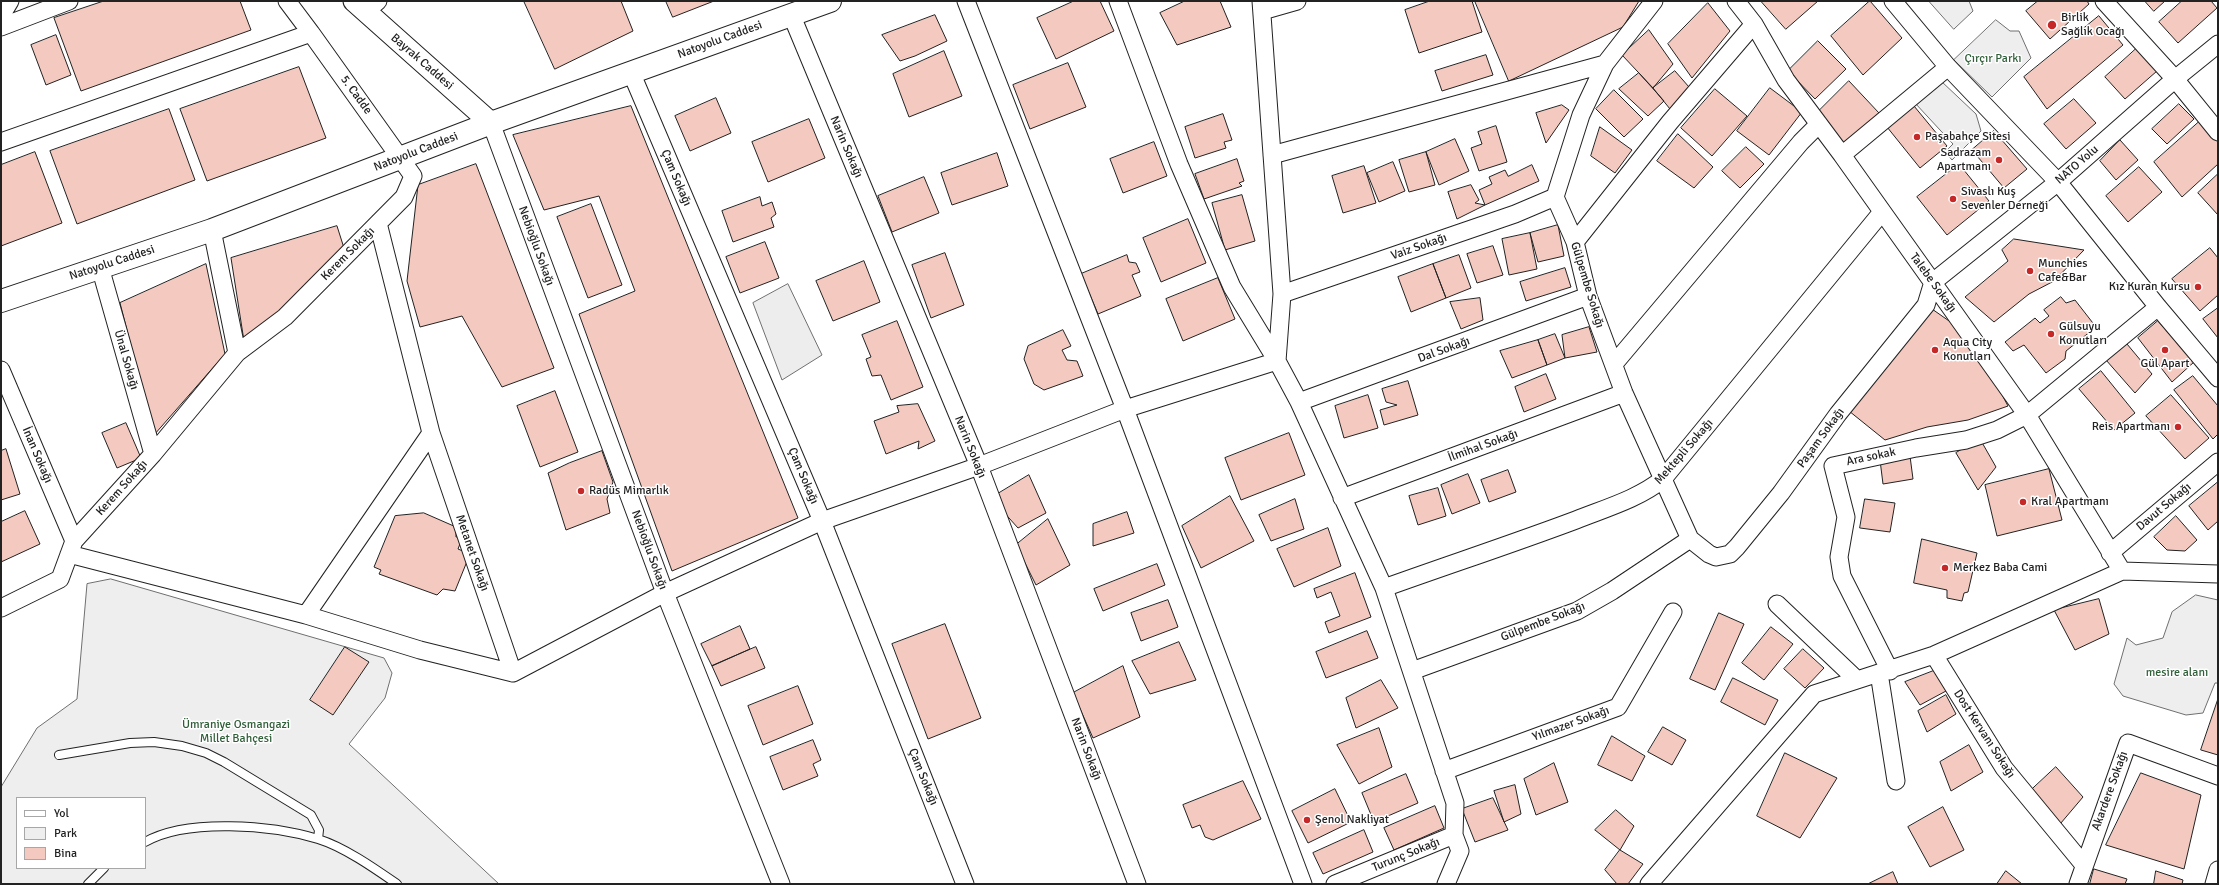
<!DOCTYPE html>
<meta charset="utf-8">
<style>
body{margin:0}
#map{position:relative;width:2219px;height:885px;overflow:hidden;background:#fff;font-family:Signika,sans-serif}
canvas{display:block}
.frame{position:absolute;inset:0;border:2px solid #222;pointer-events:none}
.legend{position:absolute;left:16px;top:797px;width:130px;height:72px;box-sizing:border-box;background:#fff;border:1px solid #a7a7a7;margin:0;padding:5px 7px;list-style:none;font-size:12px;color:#222}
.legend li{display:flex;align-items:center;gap:8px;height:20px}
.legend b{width:20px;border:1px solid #a7a7a7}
</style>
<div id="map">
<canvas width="2219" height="885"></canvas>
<div class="frame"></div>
<ul class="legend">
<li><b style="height:5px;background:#fff"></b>Yol</li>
<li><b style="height:11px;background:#eee"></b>Park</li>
<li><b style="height:11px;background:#f3c9c0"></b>Bina</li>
</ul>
</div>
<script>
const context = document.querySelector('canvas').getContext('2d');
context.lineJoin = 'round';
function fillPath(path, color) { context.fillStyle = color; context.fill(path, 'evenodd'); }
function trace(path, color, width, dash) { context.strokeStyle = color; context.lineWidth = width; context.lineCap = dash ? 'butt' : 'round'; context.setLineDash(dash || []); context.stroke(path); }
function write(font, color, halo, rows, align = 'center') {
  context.font = font + ' Signika,sans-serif'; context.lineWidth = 3; context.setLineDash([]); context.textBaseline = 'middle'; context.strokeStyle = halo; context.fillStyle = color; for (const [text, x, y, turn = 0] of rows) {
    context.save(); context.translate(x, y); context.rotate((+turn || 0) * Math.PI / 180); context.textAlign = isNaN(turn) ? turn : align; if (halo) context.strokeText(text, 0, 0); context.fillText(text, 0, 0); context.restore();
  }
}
const green = new Path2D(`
 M1929 1H1969L1973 11 1954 29Z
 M1996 20 2010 31H2019L2031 58 1992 97 1954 60Z
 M1941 81 1976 114 1981 131 1952 160 1945 152 1953 144 1915 103Z
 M111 579 384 658 392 673 385 698 349 744 499 884H1V787L37 728 77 699 87 584ZM17 798H145V868H17Z
 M2196 595 2218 600V683H2215L2203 713 2186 715 2123 696 2114 684 2127 638 2136 645 2163 638 2172 612Z`);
fillPath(green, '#eee');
trace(green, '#6f6f6f', 1);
const parking = new Path2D(`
 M788 284 822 355 782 380 753 303Z`);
fillPath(parking, '#ededed');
trace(parking, '#6f6f6f', 1);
const building = new Path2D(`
 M104 1H240L251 30 81 91 54 18Z
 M524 1H621L633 31 555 69Z
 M666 1H714L673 17Z
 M1074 1H1100L1114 31 1056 59 1037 18Z
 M1185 1H1220L1231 27 1177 45 1160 13Z
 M1430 1H1472L1482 32 1419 53 1405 10Z
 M1475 1H1639L1623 27 1509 81Z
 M1761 1H1818L1786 29Z
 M1870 1 1902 38 1863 75 1831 36Z
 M2038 1H2087L2089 4 2050 39 2026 11Z
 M2145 1H2165L2154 11Z
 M2182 1H2211L2217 8 2178 43 2159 22Z
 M1708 3 1730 31 1692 78 1668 44Z
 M935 15 947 41 915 56 900 61 882 35Z
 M2099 16 2123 45 2047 109 2024 77Z
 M1649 30 1673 64 1653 88 1622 55Z
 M56 35 71 75 46 85 31 45Z
 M1818 41 1846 69 1815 99 1788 71Z
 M2136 49 2157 71 2125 99 2105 77Z
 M944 51 962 96 909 117 893 74Z
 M1486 55 1493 75 1442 91 1435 71Z
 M1068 63 1086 107 1030 129 1013 85Z
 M299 67 326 138 207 181 180 109Z
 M1675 71 1689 87 1670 109 1653 88Z
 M1639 73 1664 101 1648 116 1619 89Z
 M1849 81 1879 113 1840 148 1815 115Z
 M1770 88 1802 112 1769 155 1737 131Z
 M1715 89 1747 116 1712 156 1681 128Z
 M1614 90 1643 119 1624 137 1596 109Z
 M716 98 731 133 690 151 675 116Z
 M2074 99 2096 123 2066 149 2044 124Z
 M2179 104 2194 119 2167 144 2152 129Z
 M1562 105 1569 110 1546 143 1536 113Z
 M631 106 798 518 672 571 579 314 635 291 599 196 544 210 513 135Z
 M1914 106 1947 146 1920 168 1887 127Z
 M169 109 195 180 77 224 50 151Z
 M1223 114 1232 140 1224 142 1226 148 1195 158 1185 127Z
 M809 119 825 158 768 182 752 142Z
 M2199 122 2218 142V164L2182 197 2154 162Z
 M1496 126 1507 162 1479 171 1471 148 1482 144 1478 132Z
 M1600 127 1632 150 1615 173 1591 156Z
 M1994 131 2027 169 2004 188 1972 150Z
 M1678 134 1713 167 1694 188 1657 161Z
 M1455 139 1469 171 1439 185 1426 152Z
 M2120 140 2138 160 2116 180 2100 161Z
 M1154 142 1167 176 1123 193 1110 159Z
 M1746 147 1764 164 1740 188 1722 171Z
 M35 152 62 223 1 246V165Z
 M1426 152 1435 185 1409 192 1399 160Z
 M997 153 1008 186 952 205 941 173Z
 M1237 159 1244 181 1239 183 1242 186 1204 199 1195 174Z
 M1393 162 1405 191 1379 202 1367 173Z
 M476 164 554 368 502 387 462 316 420 327 407 281 418 185Z
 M1959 164 1989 201 1947 235 1917 197Z
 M1532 165 1539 181 1485 205 1479 190 1492 184 1489 177 1505 170 1508 176Z
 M1364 166 1376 203 1343 213 1332 176Z
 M2139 167 2162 192 2128 222 2106 196Z
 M2218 174V215L2198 193Z
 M924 177 939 213 892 232 878 196Z
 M1471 185 1479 200 1475 203 1485 205 1457 219 1448 192Z
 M1242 195 1255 241 1225 250 1212 203Z
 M760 197 762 206 772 202 776 214 771 218 774 227 733 242 722 211Z
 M591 204 622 285 588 298 557 217Z
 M1188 219 1206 263 1161 282 1143 238Z
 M1558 225 1564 256 1538 262 1530 233Z
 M337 226 344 248 289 305 244 341 231 258Z
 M1530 233 1537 269 1509 275 1502 239Z
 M2014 239 2084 250 2054 281 2029 294 1994 322 1965 297 2008 261 2002 250Z
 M765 242 779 278 740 293 726 257Z
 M1493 246 1503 275 1477 283 1467 254Z
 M2210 248 2218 258V295L2200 311 2172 279Z
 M945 253 964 305 931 318 912 265Z
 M1127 255 1129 262 1136 263 1140 272 1132 275 1141 296 1098 314 1081 274Z
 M1459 255 1471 288 1446 298 1433 264Z
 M864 261 880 302 833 321 816 281Z
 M206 264 225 354 154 435 120 303Z
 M1433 264 1446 298 1411 312 1398 277Z
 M1565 268 1571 287 1526 301 1520 282Z
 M1218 278 1235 319 1183 341 1166 299Z
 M2061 297 2066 303 2075 300 2096 327 2066 351 2065 359 2046 373 2024 345 2013 351 2005 342 2035 318 2040 323 2049 316 2044 310Z
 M1480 298 1483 320 1461 329 1450 302Z
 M2218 308V338L2203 319Z
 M1932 309 1952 323 2000 391 2008 406 1968 420 1927 427 1885 440 1849 411Z
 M897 321 923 387 891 400 881 375 872 376 866 359 871 357 862 335Z
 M2158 321 2194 362 2172 382 2138 338Z
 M1589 327 1597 352 1565 358 1562 335Z
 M1063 330 1071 346 1062 350 1067 360 1077 361 1083 376 1044 390 1034 384 1024 359 1028 346Z
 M1555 334 1565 358 1547 365 1538 340Z
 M1538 340 1547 365 1512 378 1500 351Z
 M2127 344 2152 374 2135 393 2106 360Z
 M2101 371 2135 413 2114 430 2079 389Z
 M1546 374 1556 399 1524 412 1515 387Z
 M2193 376 2218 406V434L2213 439 2174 390Z
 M1408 381 1418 415 1384 425 1380 410 1397 405 1386 402 1382 389Z
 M555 391 578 452 540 467 517 406Z
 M1368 395 1378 428 1344 438 1335 406Z
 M2171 395 2209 438 2185 459 2146 416Z
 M918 404 935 441 918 449 919 441 886 454 874 421 899 412 897 406Z
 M126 423 141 458 117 468 102 433Z
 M1289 433 1305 475 1241 500 1225 458Z
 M1980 439 1996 467 1978 490 1956 453Z
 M6 449 20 494 1 500V451Z
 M602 451 613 482 607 499 610 513 566 530 548 473 569 463Z
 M1910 456 1913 479 1883 484 1880 460Z
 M2049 469 2062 520 1997 536 1985 485Z
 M1508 470 1516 492 1489 502 1481 480Z
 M1468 474 1480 503 1452 514 1441 485Z
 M1029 475 1046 513 1018 528 991 498Z
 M2218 482V521L2208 530 2189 506Z
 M1438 488 1446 516 1418 525 1409 496Z
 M1230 496 1254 541 1201 568 1182 526Z
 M1295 499 1304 529 1271 541 1259 515Z
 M1865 499 1895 503 1890 532 1860 528Z
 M25 511 40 544 1 562V522Z
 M1127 512 1134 533 1093 546V524Z
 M424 513 456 527V537L463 536 458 549 470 554 455 591 443 589 437 595 379 574 381 570 374 567 395 516Z
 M2176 516 2197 540 2185 551 2167 550 2154 537Z
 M1048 519 1070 565 1036 585 1016 545Z
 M1328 528 1341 566 1294 587 1277 549Z
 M1922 539 1977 553 1968 592 1964 593 1962 601 1947 598V590L1914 583Z
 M1157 564 1165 585 1103 611 1094 589Z
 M1355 573 1371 617 1329 633 1325 622 1340 616 1331 592 1317 598 1314 589Z
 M2099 599 2109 634 2075 650 2054 610Z
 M1168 600 1178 627 1141 641 1131 613Z
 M1719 613 1744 624 1715 690 1690 679Z
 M945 624 981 718 928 739 892 644Z
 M740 626 750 649 712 666 701 644Z
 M1771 627 1793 644 1764 680 1742 663Z
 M1367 631 1378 658 1326 678 1316 652Z
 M1179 642 1196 680 1150 694 1132 661Z
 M345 647 369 662 333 715 310 700Z
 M756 647 765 668 721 686 712 666Z
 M1803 649 1824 668 1805 688 1784 669Z
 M1123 666 1140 717 1093 738 1073 693Z
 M1936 670 1946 691 1920 705 1905 682Z
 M1733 678 1778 700 1765 725 1721 702Z
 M1381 680 1398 708 1356 728 1346 698Z
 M798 686 813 724 763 745 748 706Z
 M1946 695 1956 714 1927 732 1918 711Z
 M2218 699V755L2201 750Z
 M1663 727 1686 740 1672 765 1648 752Z
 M1379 728 1392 767 1359 784 1337 745Z
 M1612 736 1645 756 1632 781 1598 765Z
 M813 740 821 760 813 764 818 776 783 790 770 757Z
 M1969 745 1983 772 1951 791 1940 762Z
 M1785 753 1837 778 1800 838 1757 816Z
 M1554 763 1568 802 1536 815 1524 779Z
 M2056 767 2083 797 2055 830 2026 795Z
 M2141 773 2201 795 2184 869 2106 845Z
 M1406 774 1418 803 1374 822 1362 793Z
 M1243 781 1261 819 1213 840 1205 837 1200 825 1192 828 1183 805Z
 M1515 785 1521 814 1504 822 1494 791Z
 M1335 789 1351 822 1308 843 1292 811Z
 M1493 798 1508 830 1475 842 1462 809Z
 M1435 806 1444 828 1394 850 1384 828Z
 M1943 807 1964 850 1930 867 1908 827Z
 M1616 810 1634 826 1620 850 1595 830Z
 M1364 830 1373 852 1323 874 1313 853Z
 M1620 850 1643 864 1628 884H1617L1605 870Z
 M2094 869 2127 879 2125 884H2090Z
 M2006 871 2022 884H1997Z
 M2156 871 2183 880 2182 884H2154Z
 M1893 872 1898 884H1868Z`);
fillPath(building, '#f3c9c0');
trace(building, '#222', 1);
const service = new Path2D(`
 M59 755 130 743 154 742 182 746 206 753 224 762 311 815 319 830 318 839
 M145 842C187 818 272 825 318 839 344 847 374 868 397 884
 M88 884 104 868`);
const minor = new Path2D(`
 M966 1 1125 409 1303 884
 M1118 1 1179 164 1232 287 1277 361 1299 402 1384 588 1455 803 1454 835 1460 851 1446 884
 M1736 1 1754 24 1786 80 1842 155 2027 415 2122 571
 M1893 1 1948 67 2058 182 2158 307 2218 378
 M2104 1 2175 79 2218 132
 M1262 11 1297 1
 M365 12 378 1
 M791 14 979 466 1137 884
 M1 16 10 1
 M1 27 69 1
 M1605 64 1654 1
 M631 72 822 521 965 884
 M491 123 665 593 781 884
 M1 142 311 33 287 1
 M1272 155 1605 64 1581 115 1555 197 1575 242 1588 296 1624 393 1690 539 1612 591 1577 611 1412 671
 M1842 155 1948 67
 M378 223 431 433 306 615 420 650 513 673 665 593 822 521 979 466 1125 409 1277 361 1282 294 1261 1
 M1575 242 1670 122 1754 24
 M100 267 153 454
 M1282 294 1515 214 1555 197
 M237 353 285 317 404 197 413 176 311 33
 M1614 364 1801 142 1819 124
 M1 370 74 541
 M1299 402 1588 296
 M431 433 513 673
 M1342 498 1624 393
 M1690 539 1709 554 1716 557 1730 554 1737 547 1781 493 1838 414 1926 305 1933 282 2058 182 2175 79 2218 44
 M2110 553 2218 462
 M69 554 306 615
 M1384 588C1448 565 1512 544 1576 520 1606 508 1638 499 1663 479L1882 212
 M1777 604 1857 680
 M1 608 60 579 74 541 153 454 237 353 212 230
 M1934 655 2004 768 2084 865
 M1890 671 1842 576 1839 557 1846 517 1833 466 1916 448 1966 440 1997 430 2027 415 2158 307
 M1879 673 1896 781
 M1444 771 1618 707 1673 612
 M1335 884 1454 835
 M1649 884 1814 694 1934 655 2122 571 2218 574
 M2078 884 2128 743 2218 776
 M2214 884 2218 870`);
const tertiary = new Path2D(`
 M354 1 491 123`);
const secondary = new Path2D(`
 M1 301 212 230 491 123 830 1`);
trace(service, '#222', 10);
trace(minor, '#222', 19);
trace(tertiary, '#222', 23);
trace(secondary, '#222', 24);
trace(service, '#fff', 8);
trace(minor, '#fff', 17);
trace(tertiary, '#fff', 21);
trace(secondary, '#fff', 22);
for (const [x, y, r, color] of [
 [2052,25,5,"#c62828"],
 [1917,137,4,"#c62828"],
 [1999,160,4,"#c62828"],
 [1953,199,4,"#c62828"],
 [2030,271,4,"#c62828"],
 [2198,287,4,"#c62828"],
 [2051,334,4,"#c62828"],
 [1935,350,4,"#c62828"],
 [2165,350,4,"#c62828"],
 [2178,427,4,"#c62828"],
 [581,491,4,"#c62828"],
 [2023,502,4,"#c62828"],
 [1945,568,4,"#c62828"],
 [1307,820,4,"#c62828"]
]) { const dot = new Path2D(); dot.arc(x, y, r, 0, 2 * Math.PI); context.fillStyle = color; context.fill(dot); trace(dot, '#fff', 1.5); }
write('12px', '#222', '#fff', [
 ["Birlik",2061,18],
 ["Sağlık Ocağı",2061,32],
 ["Paşabahçe Sitesi",1925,137],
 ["Sadrazam",1991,153,"right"],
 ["Apartmanı",1991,167,"right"],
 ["Sivaslı Kuş",1961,192],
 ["Sevenler Derneği",1961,206],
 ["Munchies",2038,264],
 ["Cafe&Bar",2038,278],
 ["Kız Kuran Kursu",2190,287,"right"],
 ["Gülsuyu",2059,327],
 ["Konutları",2059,341],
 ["Aqua City",1943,343],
 ["Konutları",1943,357],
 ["Gül Apart",2165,364,"center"],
 ["Reis Apartmanı",2170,427,"right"],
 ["Radüs Mimarlık",589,491],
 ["Kral Apartmanı",2031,502],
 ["Merkez Baba Cami",1953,568],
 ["Şenol Nakliyat",1315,820]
], 'left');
write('12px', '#222', '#fff', [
 ["Natoyolu Caddesi",720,40,-20],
 ["Bayrak Caddesi",422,62,41],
 ["5. Cadde",356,95,54],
 ["Narin Sokağı",846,147,67],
 ["Natoyolu Caddesi",416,152,-21],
 ["NATO Yolu",2077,165,-41],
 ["Çam Sokağı",676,178,67],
 ["Nebioğlu Sokağı",536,246,70],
 ["Vaiz Sokağı",1419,247,-19],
 ["Kerem Sokağı",348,254,-45],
 ["Natoyolu Caddesi",112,263,-18],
 ["Talebe Sokağı",1933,283,54],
 ["Gülpembe Sokağı",1587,285,73],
 ["Dal Sokağı",1444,350,-20],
 ["Ünal Sokağı",126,360,74],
 ["Paşam Sokağı",1821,438,-54],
 ["İlmihal Sokağı",1483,446,-20],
 ["Narin Sokağı",970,447,68],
 ["Mektepli Sokağı",1684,452,-49],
 ["İnan Sokağı",37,455,67],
 ["Ara sokak",1871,457,-12],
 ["Çam Sokağı",803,476,67],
 ["Kerem Sokağı",122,488,-48],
 ["Davut Sokağı",2164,507,-40],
 ["Nebioğlu Sokağı",649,550,70],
 ["Metanet Sokağı",472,553,71],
 ["Gülpembe Sokağı",1543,622,-21],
 ["Yılmazer Sokağı",1571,724,-20],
 ["Dost Kervanı Sokağı",1984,734,57],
 ["Narin Sokağı",1086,749,69],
 ["Çam Sokağı",923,777,68],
 ["Akardere Sokağı",2110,791,-70],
 ["Turunç Sokağı",1406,855,-22]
]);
write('12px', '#2f5e38', '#fff', [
 ["Çırçır Parkı",1993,59],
 ["mesire alanı",2177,673],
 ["Ümraniye Osmangazi",236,725],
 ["Millet Bahçesi",236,739]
]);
</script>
